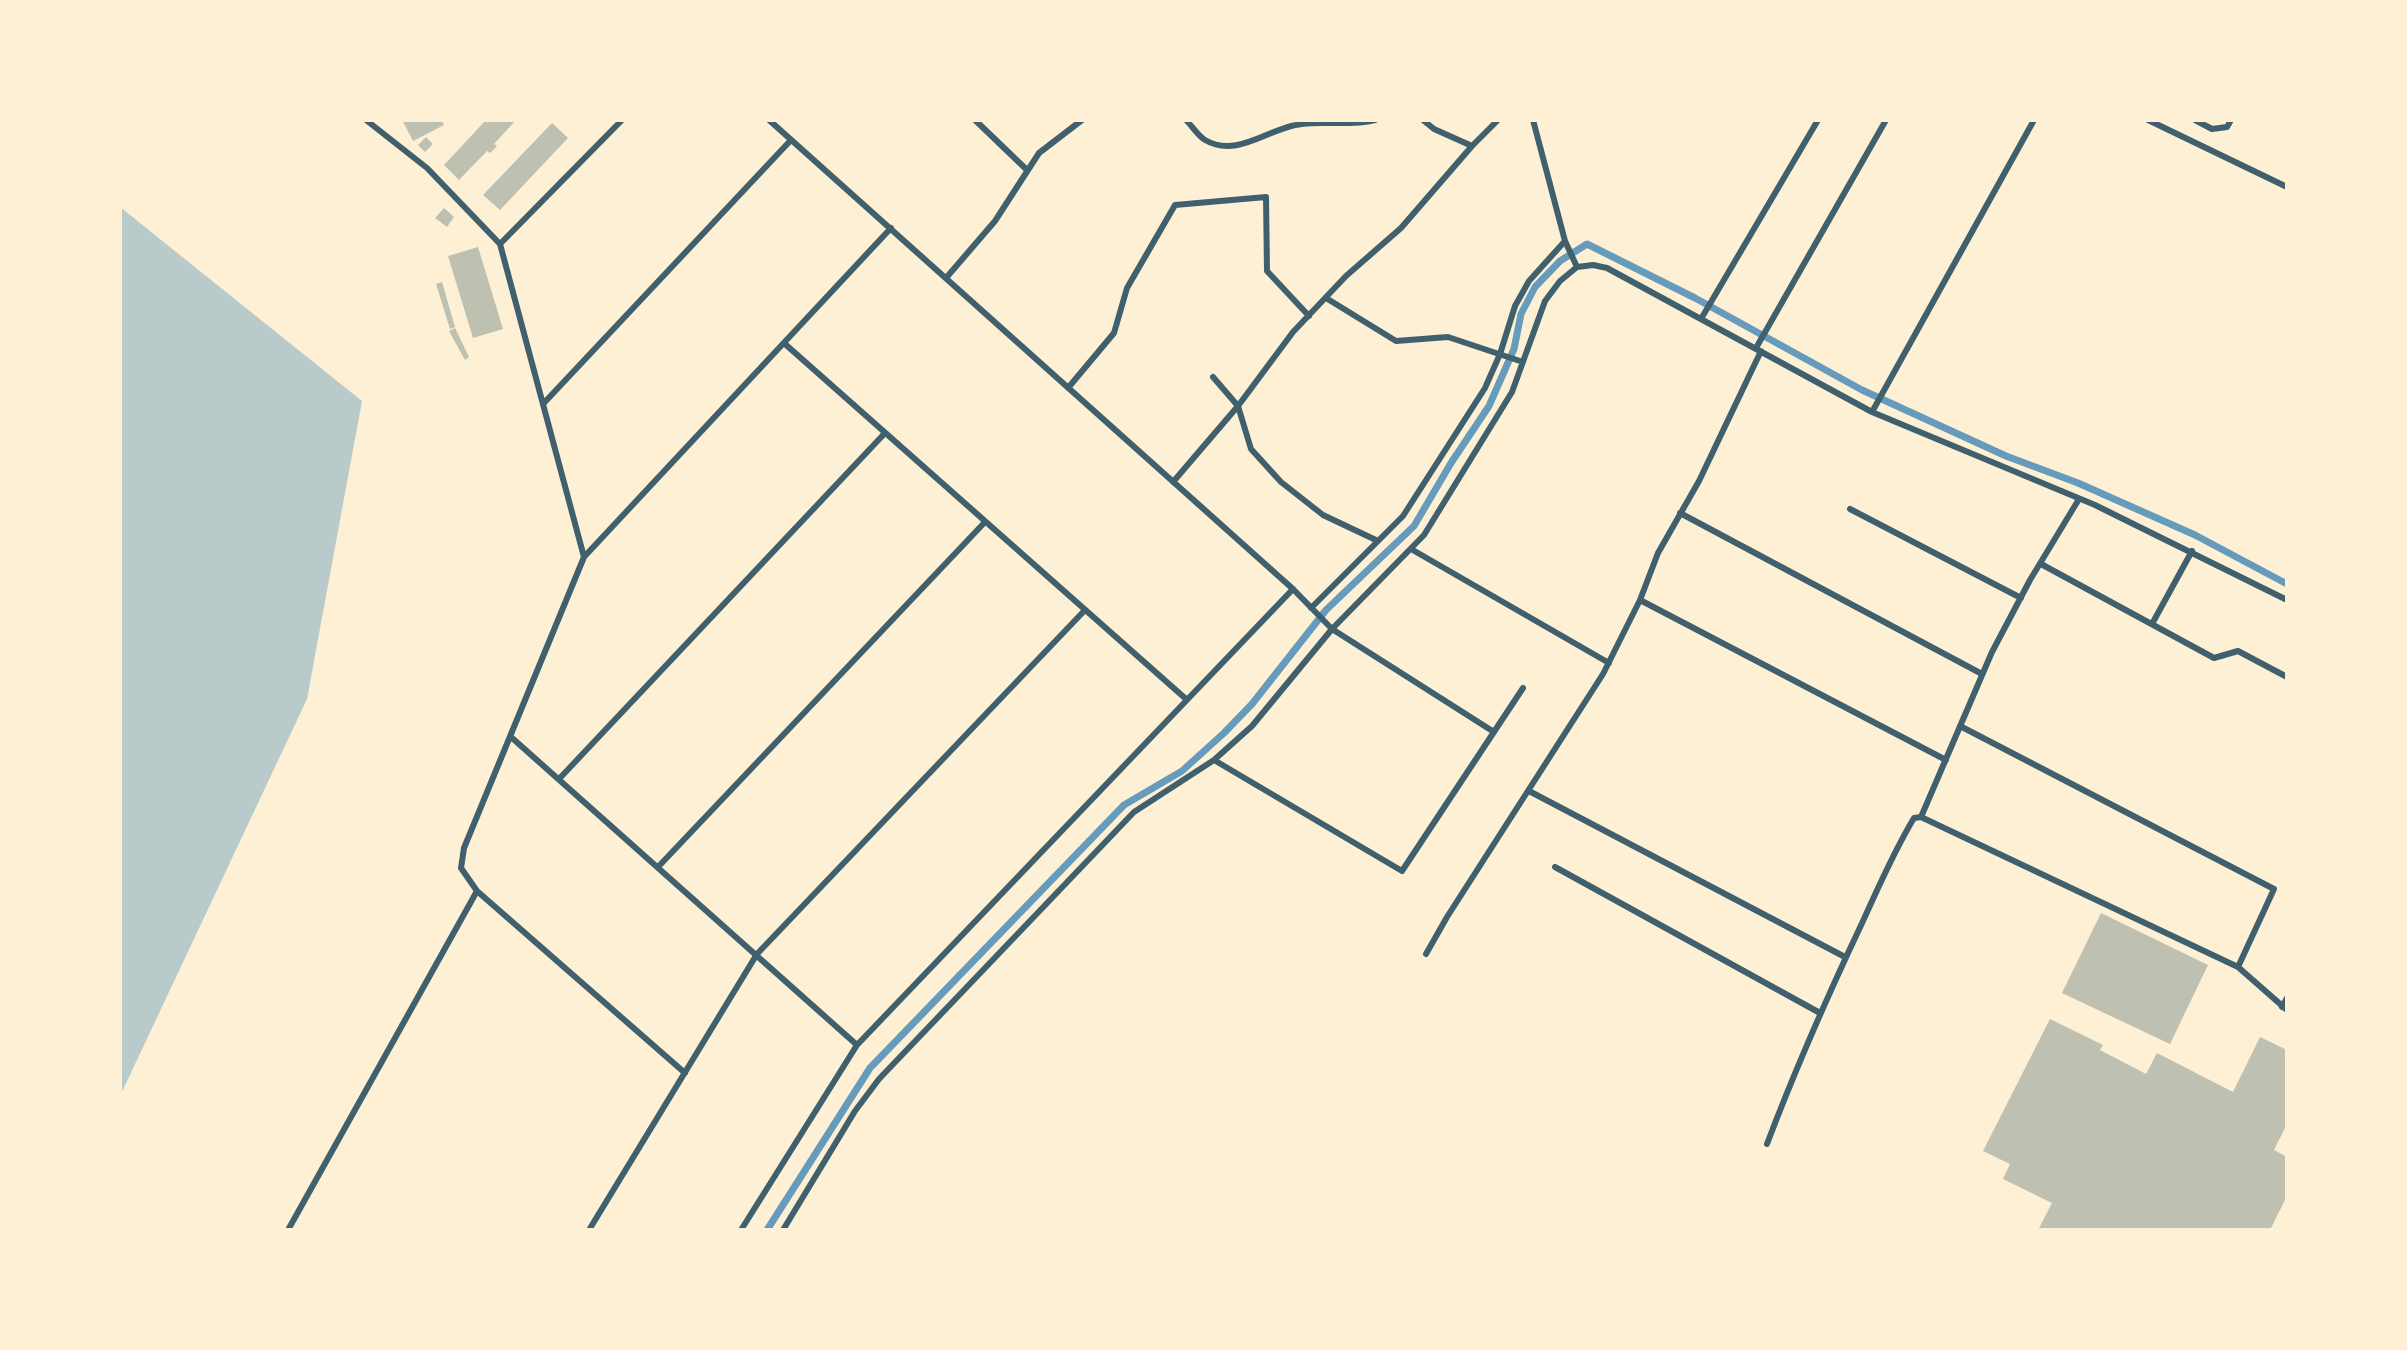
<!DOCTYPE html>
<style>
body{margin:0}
#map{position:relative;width:2407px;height:1350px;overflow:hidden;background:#fdf0d5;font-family:"Titillium Web",sans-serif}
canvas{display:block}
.frame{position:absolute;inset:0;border:122px solid #fdf0d5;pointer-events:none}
</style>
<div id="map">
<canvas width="2407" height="1350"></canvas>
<div class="frame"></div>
</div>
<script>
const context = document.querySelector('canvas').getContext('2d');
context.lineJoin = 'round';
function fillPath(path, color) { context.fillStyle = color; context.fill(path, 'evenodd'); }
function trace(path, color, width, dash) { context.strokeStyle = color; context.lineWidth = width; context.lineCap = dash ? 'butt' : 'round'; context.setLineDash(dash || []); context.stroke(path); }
fillPath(new Path2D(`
 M120 207 362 401 307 699 120 1096Z`), '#b9caca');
trace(new Path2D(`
 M767 1230 870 1068 1124 805 1182 771 1224 733 1252 704 1326 610 1414 526 1451 463 1489 406 1514 349 1521 314 1535 287 1560 261 1587 244 1695 298 1862 390 2006 456 2078 483 2195 535 2287 584`), '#669bbc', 7);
fillPath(new Path2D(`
 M402 120H442L444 125 413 141Z
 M486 120H516L494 144 497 146 490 153 487 151 459 180 444 165Z
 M552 123 568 138 500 210 483 195Z
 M426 137 433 144 425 152 418 145Z
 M444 208 454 217 447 227 435 218Z
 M478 247 503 329 473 338 448 256Z
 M442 282 455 327 450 329 436 284Z
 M455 328 469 357 465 360 449 331Z
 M2101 913 2208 965 2170 1044 2062 993Z
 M2050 1019 2103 1045 2100 1050 2146 1074 2157 1053 2233 1092 2260 1037 2287 1050V1124L2274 1150 2287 1157V1196L2270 1230H2038L2052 1203 2003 1179 2010 1164 1983 1151Z`), '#bec0b2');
trace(new Path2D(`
 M366 120 427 168 500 244 584 557
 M769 120 1293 589 1332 629 1494 732
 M975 120 1027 170
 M1186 120C1192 126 1198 136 1205 140 1238 159 1269 127 1302 124 1326 121 1351 126 1375 120
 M1423 120 1434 129 1472 146
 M1533 120 1565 241 1577 267
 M2148 120 2287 187
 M2195 120 2212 129 2227 127 2231 120
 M500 244 622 120
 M946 278 995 221 1039 153 1082 120
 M1326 298 1396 341 1448 337 1523 362
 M1701 319 1818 120
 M785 344 1186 699
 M1756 348 1886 120
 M1213 377 1238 406 1251 449 1281 482 1323 515 1378 541
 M1068 388 1114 333 1127 288 1175 205 1266 197 1267 271 1309 316
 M543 404 791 140
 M1872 412 2034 120
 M1173 482 1238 406 1293 332 1346 276 1401 228 1472 146 1498 120
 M2079 499 2030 580 1992 652 1921 817 2238 967 2287 1010
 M1850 509 2021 598
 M1680 513 1982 674
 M1411 549 1609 663
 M2041 564 2214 658 2238 651 2287 677
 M1640 600 1946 760
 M1311 608 1403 516 1485 388 1500 354 1515 306 1529 281 1565 241
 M2152 624 2192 551
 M1960 726 2274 889 2238 967
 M511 737 857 1045
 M1214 760 1402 871 1523 688
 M559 779 885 433
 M1529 791 1845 957
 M658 867 985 522
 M1555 867 1820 1013
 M477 891 685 1073
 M1426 954 1447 917 1603 674 1640 600 1658 553 1699 481 1761 351
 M2282 1007 2287 998
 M1767 1144C1796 1067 1828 995 1863 921 1879 886 1894 851 1914 818L1921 817
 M288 1230 477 891 461 868 464 848 584 557 891 228
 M589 1230 757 954 1085 610
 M741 1230 857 1045 1293 589
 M783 1230 855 1111 879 1079 1134 812 1214 760 1252 726 1332 629 1424 535 1512 392 1545 301 1560 281 1577 267 1593 265 1607 268 1872 412 2095 505 2287 600`), '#3f606c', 6);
</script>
